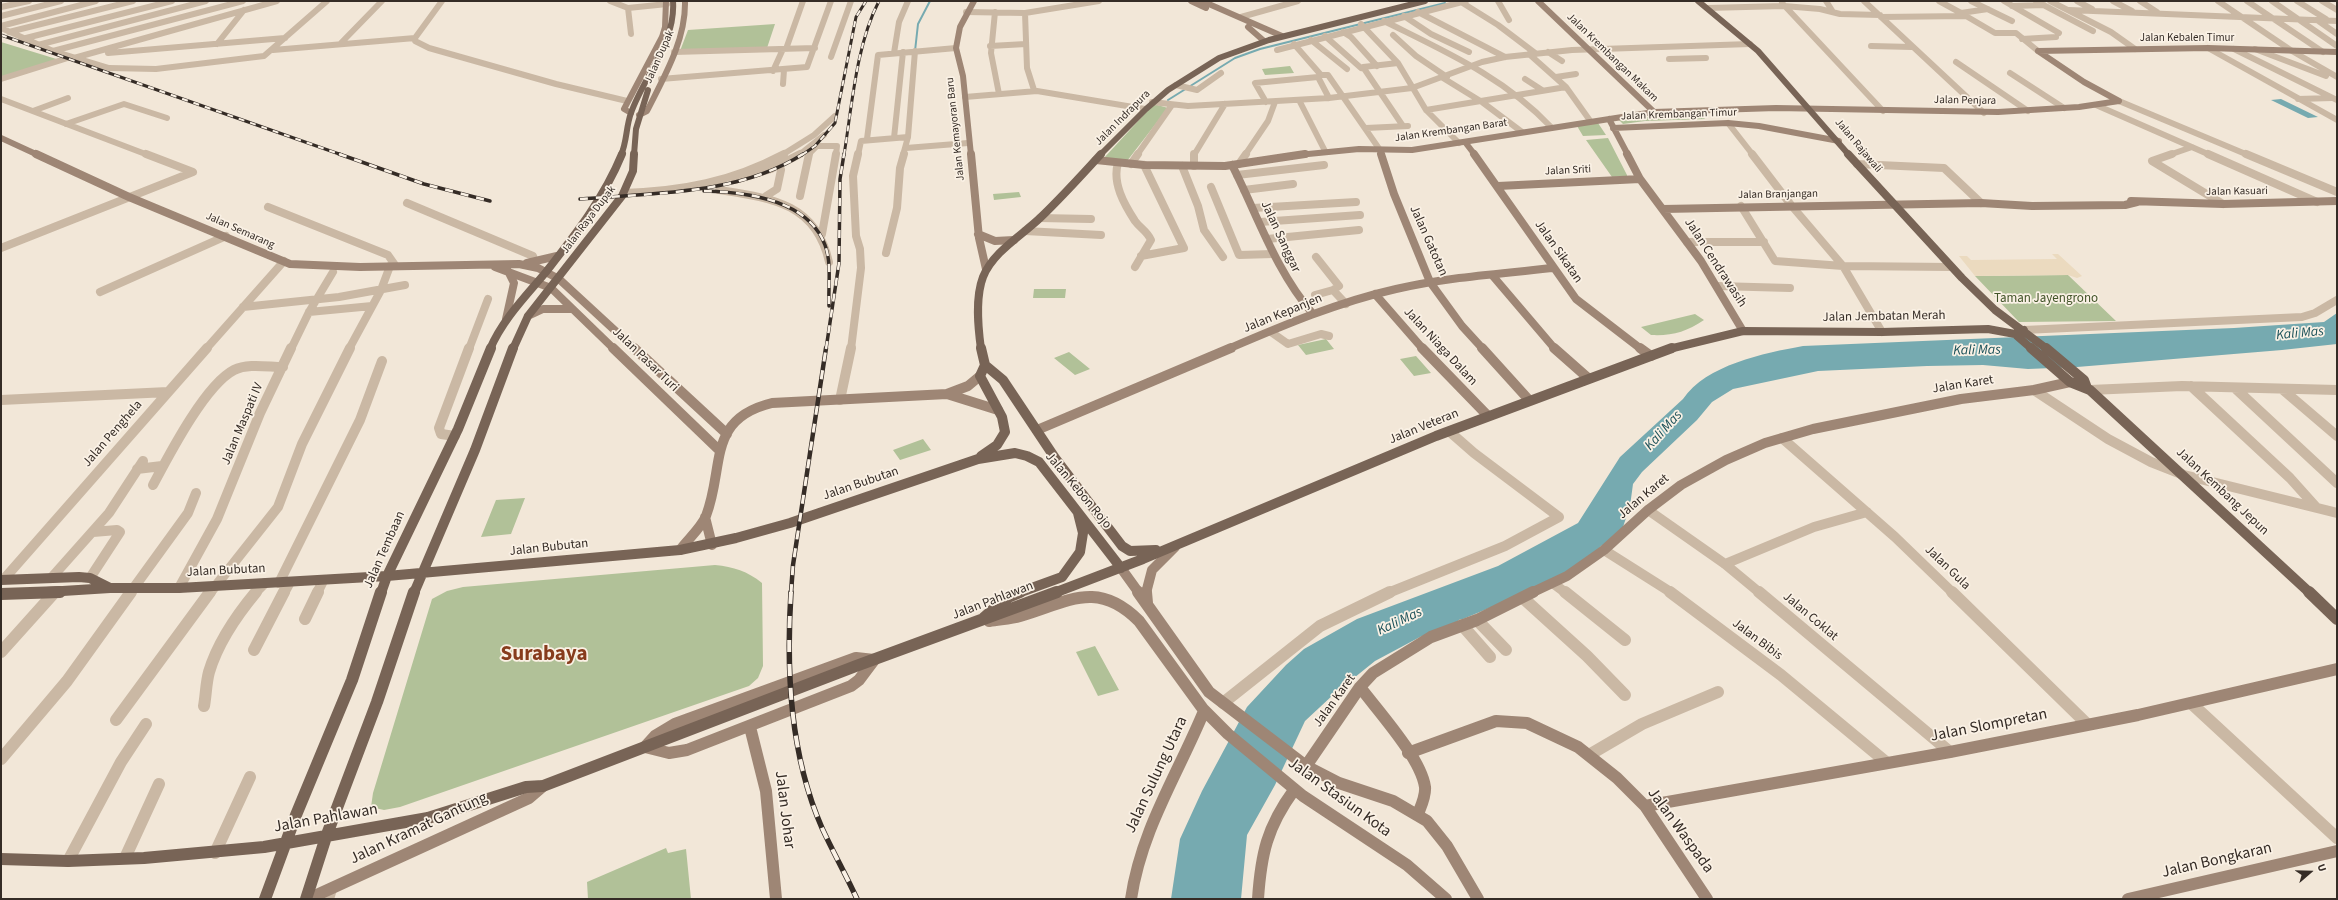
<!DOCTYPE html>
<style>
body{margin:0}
#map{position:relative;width:2338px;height:900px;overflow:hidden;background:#f2e7d8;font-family:"Source Sans 3",sans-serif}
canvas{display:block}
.frame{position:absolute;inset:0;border:2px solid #352c26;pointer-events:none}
.north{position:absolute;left:2290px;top:852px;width:40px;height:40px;-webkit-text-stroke:3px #faf1e5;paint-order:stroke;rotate:70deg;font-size:11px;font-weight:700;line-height:16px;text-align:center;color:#352c26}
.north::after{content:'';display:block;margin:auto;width:14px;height:18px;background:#352c26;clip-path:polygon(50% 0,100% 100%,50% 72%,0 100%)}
</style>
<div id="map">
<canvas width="2338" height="900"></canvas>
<div class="frame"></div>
<div class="north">U</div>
</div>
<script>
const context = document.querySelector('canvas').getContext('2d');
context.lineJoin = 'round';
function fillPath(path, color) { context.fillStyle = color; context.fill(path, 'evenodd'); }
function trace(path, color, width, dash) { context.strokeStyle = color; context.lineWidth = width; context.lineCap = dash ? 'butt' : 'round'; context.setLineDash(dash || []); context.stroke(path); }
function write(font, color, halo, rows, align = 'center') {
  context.font = font + ' "Source Sans 3",sans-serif'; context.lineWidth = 3.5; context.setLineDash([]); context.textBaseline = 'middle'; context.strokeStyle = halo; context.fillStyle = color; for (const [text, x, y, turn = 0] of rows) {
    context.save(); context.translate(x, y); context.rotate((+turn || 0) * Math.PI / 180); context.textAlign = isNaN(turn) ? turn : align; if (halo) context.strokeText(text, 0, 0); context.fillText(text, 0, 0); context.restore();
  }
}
fillPath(new Path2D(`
 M775 24 767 48 680 51 688 30Z
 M1 42 63 61 1 80Z
 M1290 66 1294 73 1265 75 1262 69Z
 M1154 104 1168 108 1127 161 1103 159Z
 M1698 112 1705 119 1645 121 1623 124 1619 120Z
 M1598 123 1606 135 1583 136 1577 126Z
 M1608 138 1627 175V176L1612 177 1586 140Z
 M1019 192 1021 197 994 200 993 194Z
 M2068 275 2116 321 2019 322 1975 276Z
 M1034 289H1066L1065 298H1033Z
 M1695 314 1704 320C1686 332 1672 336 1651 335L1641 327Z
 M1326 339 1334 349 1306 355 1298 345Z
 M1069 352 1090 369 1075 375 1054 358Z
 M1416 356 1431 373 1414 376 1400 359Z
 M923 439 931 450 900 460 893 450Z
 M525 498 511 534 481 537 496 500Z
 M715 565C734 567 747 571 762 583L763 666 758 678 749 686 400 807 384 810 371 807 373 793 432 599 447 591 463 587Z
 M1095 646 1119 690 1098 696 1076 652Z
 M666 848 668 853 686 849 691 899H588L587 882Z`), '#b1c198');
fillPath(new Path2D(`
 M2052 254H2058L2082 276 2077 278 2068 275 1975 276 1959 256H1967L1971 260 2057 259Z`), '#ebdabf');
fillPath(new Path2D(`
 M2281 99 2318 117 2308 118 2271 100Z
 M2337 313V344L2282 350 2077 367 2028 369 1983 365 1927 366 1818 371 1733 389 1712 402 1697 420 1642 472 1633 484 1630 506 1623 527 1602 551 1564 573 1518 596 1420 637 1375 661 1334 694 1305 721 1275 785 1247 835 1241 899H1171L1180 839 1202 791 1247 707 1286 665 1304 649 1357 619 1498 566 1578 523 1620 457 1683 399C1706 365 1764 353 1803 346L2234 328 2324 322Z`), '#76aab0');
trace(new Path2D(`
 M915 51 918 24 930 1
 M1168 100 1235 58 1260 49 1445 3`), '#76aab0', 2);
trace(new Path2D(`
 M610 1 628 8 667 4
 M1498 1 1509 20
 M1826 1 1833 12
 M1864 1 1984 113
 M1939 1 1961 13
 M1971 1 2012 21
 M2004 1 2059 33
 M2036 1 2093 31
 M2050 1 2111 32 2135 49
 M2077 1 2092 9
 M2113 1 2132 11
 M2140 1 2157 12
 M2218 1 2292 51 2337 77
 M2247 1 2323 52
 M2272 1 2337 46
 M2297 1 2326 19
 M2322 1 2337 10
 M1461 2 1498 25 1535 53
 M1782 3 1883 111
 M2012 6 2044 5
 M1 7 29 1
 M628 8 631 34
 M1707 8 1784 6 1820 9 1840 14 1880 15
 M2069 10 2337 21
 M966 12 1025 13 1099 1
 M995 12 991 53 999 94
 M1418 12 1505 57
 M1025 13 1027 68 1034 90
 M1 16 61 1
 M1404 16 1431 34 1469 52
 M1966 16 1995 33H2016L2038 51
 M1241 17 1298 1
 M1881 17 1966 16 1961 13 1988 9
 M2317 20 2337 34
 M1384 21C1444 51 1504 77 1551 127
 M1361 24 1398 63 1426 110 1459 143
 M1 26 96 1
 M1 28 53 51 109 68 156 69 264 56 327 1
 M9 32 133 1
 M1343 32 1351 37 1377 66
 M1393 35 1416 56 1447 77
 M1325 36 1361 68
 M415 38V41L429 48 556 84 627 101
 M415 38 442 1
 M22 39 172 1
 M2022 39 2056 37
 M1311 40 1347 69
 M341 43 382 1
 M217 44 244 10
 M1294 44 1321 75 1318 77 1329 98
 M38 45 206 1
 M990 46 1026 44
 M1871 46 1912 47
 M2208 48 2337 120
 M786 49 803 1
 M2234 49 2337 100
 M2255 49 2326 76
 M273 50 415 38
 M1277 50 1466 1
 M53 51 243 1
 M674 52 815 48
 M1548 52 1562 61
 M108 53 285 38
 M894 53 899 22 908 1
 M1529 54 1566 87 1591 122
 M831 57 851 1
 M74 58 277 1
 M1669 59 1706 58
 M1956 62 2028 111
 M1398 63 1363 67 1403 126
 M773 71 783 49
 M2010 73 2064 108
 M1321 75H1328L1380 150
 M1556 77 1576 74
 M1443 78 1482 102 1522 132
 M1 79 71 57
 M661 79 807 67 831 1
 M1525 79 1542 90
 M783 84 784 70
 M1176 85 1197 90 1221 73
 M965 97 1037 91 1145 109
 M1 99 148 155
 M2298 99 2332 98
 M1299 100 1325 151
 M2119 101 2248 155
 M1152 102 1188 106 1329 98 1412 88 1482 62 1505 57 1572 50 1750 44
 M1266 102 1255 83 1318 77
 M2096 105 2210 155
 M1426 110 1566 87
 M33 111 68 98
 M1728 123 1753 155
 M66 124 124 104 167 118
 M1366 128 1408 126
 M894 138 903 52
 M867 139 878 55 956 48
 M906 148 968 143
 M782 155 814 135 835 116
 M799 155 824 135
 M808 155 817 146H837L836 155
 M858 155 861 141 908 137
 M903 155 908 137 915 51
 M1137 155 1172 105
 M1194 155 1225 104
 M1245 155 1268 121 1275 102
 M2169 155 2192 147`), '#cab8a4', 6);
trace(new Path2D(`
 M1194 154V166
 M1752 154 1791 205 1843 266 1882 332
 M2172 154 2152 161 2223 204
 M2208 154 2317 202
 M2246 154 2337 192
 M1118 163C1112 183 1124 204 1135 221 1140 228 1147 231 1151 240L1135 267
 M1131 164 1138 154
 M1239 164 1246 154
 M1857 164 1944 168 1981 203
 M1182 166 1198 206 1204 230 1223 257
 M1237 175 1324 165
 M735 180 771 169 800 154
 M1211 187 1239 255 1273 254
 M719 190C771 198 816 203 829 262
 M1244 190 1293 184
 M624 193C683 191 731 182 784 154
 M766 196 777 189 781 170
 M800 196 809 154
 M407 203 533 256 535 262
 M1741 206 1775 261 1843 266 1951 267
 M268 207 388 255 395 265
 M1253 208 1356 202
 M1040 218 1091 219
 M1260 222 1360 215
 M1025 231 1101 235
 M822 234 836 154
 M1267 239 1359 230
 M1687 242H1764
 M1 248 193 172 146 154
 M886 253 897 208 900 168 904 154
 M1141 256 1184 248 1144 165
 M1316 257 1339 286 1333 290
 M1717 286 1790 288
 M100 292 226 236
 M1315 295 1333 290 1346 304
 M243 307 339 297 405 285
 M309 312 372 306
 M2024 330 2302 317 2315 313 2337 300
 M1271 332 1288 344 1321 334 1329 336
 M206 349 284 261
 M291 349 309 312 333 272
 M349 349 381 290 390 266
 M469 349 488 299
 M851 349 861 268 860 249 856 236 853 176 858 154`), '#cab8a4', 8);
trace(new Path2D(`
 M2191 386 2290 478 2316 507
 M2236 389 2337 483
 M2282 389 2337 436
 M2034 390 2108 439 2151 462 2184 475 2337 513
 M2090 390 2182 386 2337 390
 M1 400 168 392
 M840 400 851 348
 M455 436 441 434 439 428 469 348
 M1782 438 1895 537 1953 593
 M137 469 162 466
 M153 485C169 455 205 385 234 370 248 363 268 367 283 367
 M1648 510 1725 564 1760 593
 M1604 550 1672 593
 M1725 564 1814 527 1867 512
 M53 576 109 513 143 461
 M90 578 120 532 117 530 93 532
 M4 579 207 348
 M279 583 360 420 382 361
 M1554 584 1566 593
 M179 588 217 519 260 413 291 348
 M130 593 188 513 196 493
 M210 593 278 507 302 444 350 348
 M255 593 265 583
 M284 593 290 582
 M317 593 323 581
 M1388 593 1505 546 1559 517 1474 453 1450 432`), '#cab8a4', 10);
trace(new Path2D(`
 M1565 592 1625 640
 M1670 592 1781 675 1886 762
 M1759 592 1950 752
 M1952 592 2087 724
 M1523 598 1587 656 1625 695
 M305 619 318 592
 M1477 620 1506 650
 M1462 625 1490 657
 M254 650 284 592
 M1 652 54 593
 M1223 703 1320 626 1390 592
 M2192 704 2337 838
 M204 706C206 695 206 683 209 672 218 642 236 616 256 592
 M116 720 210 592
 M1589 755 1642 724 1718 692
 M1 759 67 681 131 592
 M215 853 250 777
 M125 858 159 784
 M68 861 121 762 146 724
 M328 899 331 889`), '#cab8a4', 12);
trace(new Path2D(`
 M1191 1 1206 8
 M1202 1 1282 36
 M1538 1 1654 112
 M1248 27 1264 41
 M2038 51 2208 48 2337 52
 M2038 51 2084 82 2119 101
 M631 113 624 109 662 37 665 27 666 1
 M639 115 647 111C664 77 686 40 685 1
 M1609 119 1628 155
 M1613 128 1728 123 1759 126 1839 141
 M1 138 38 155
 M1465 142 1475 155
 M1380 150 1382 155
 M971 155 963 76 956 48 960 27 974 1
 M1298 155 1359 149 1412 150 1654 112 1776 108 1998 112 2079 107 2119 101`), '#9e8675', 6);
trace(new Path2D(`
 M36 154 129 197 290 264 360 267 519 264 538 268 559 279 635 349
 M971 154 979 238 986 269
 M1381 154 1394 194 1430 282 1462 326 1483 349
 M1474 154 1576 299 1641 349
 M1627 154 1640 179 1701 261 1743 331
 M1096 160 1144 165 1225 166 1305 154
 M1232 165C1258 216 1275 270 1313 314
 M1498 186 1640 179
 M2131 201 2223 204 2337 201
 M1663 209 1981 203 2032 206 2125 205 2137 202
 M978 234 995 241 1014 240
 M527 263 557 256
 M495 267 551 288 614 349
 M1492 275 1555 349
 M1375 294 1423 349
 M528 316 543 309H572
 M506 319 514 283 508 271
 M1228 349C1282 326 1338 302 1396 289 1447 277 1500 274 1552 268`), '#9e8675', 8);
trace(new Path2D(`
 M613 348 720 451
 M634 348 727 434
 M1422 348 1488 416
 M1482 348 1529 400
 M1554 348 1588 378
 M1640 348 1651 356
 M947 394 998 410
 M1037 430 1231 348
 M705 517 712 545
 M680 550C688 539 701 528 706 516 725 467 706 419 772 403L947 394 968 386 980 376
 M1121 568 1139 593
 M1146 593 1152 570 1175 547
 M1531 593 1567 576 1604 550 1648 510 1681 485 1726 460 1765 443 1813 429 1961 399 2034 390 2070 382`), '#9e8675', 10);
trace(new Path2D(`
 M1138 592 1209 692 1306 766 1339 783 1393 801 1427 821 1447 846 1478 899
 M1146 592 1147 603
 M989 621C999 619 1010 619 1020 616 1068 602 1097 579 1139 621L1203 709 1228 734 1303 796 1407 865 1446 899
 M856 658 874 660 859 680 851 686 687 750 669 753 645 747 655 736 675 724Z
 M1360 687C1378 711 1421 758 1425 787 1426 796 1421 806 1418 814
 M750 727 766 791 776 899
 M1408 753 1496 721 1527 723 1578 747 1617 778 1645 806 1707 899
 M1306 766 1360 687 1373 673 1431 637 1477 620 1533 592
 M1645 806 1950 752 2138 715 2337 669
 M308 899 529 798 543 786
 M1131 899C1141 830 1178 774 1204 711
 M1258 899C1261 854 1267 827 1294 790
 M2128 899 2337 851`), '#9e8675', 12);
trace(new Path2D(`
 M1698 1 1758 51 1849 155
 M621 155C627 142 626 126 631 113 644 76 676 42 673 1
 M634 155 636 129 648 90
 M1100 155 1146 109 1168 90 1219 58 1269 40 1425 1`), '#786456', 6);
trace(new Path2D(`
 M1848 154 1962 278 1995 310 2047 349
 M2017 336 2032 349
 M490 349C503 319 525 297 546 272 575 235 604 198 622 154
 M513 349 528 316 622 196 633 171 634 154
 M981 349C978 327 975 298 983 277 993 252 1021 236 1040 218 1061 198 1081 176 1101 154
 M1669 349 1743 331 1882 332 1988 329 2015 334 2024 330`), '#786456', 8);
trace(new Path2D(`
 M981 348 985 365
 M2031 348 2070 382 2090 390 2310 593
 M2046 348 2084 380 2087 388
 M985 365 1003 380 1055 458 1122 546 1130 551 1156 550
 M981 456 997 445 1005 432 1002 417 980 376 985 365
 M1 580 79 577 90 578 110 588H179L387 576 680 550 736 538 790 523 978 459 1015 453 1027 456 1039 462 1121 568
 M31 593 110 588
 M381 593 387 576 458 429 491 348
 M414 593 475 450 513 348
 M1018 593 1062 577 1080 552 1083 533 1078 513
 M1054 593 1143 559 1436 436 1672 348`), '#786456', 10);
trace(new Path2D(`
 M2309 592 2337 619
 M1 594 60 592
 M984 618 1008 597 1020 592
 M1 859 68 861 144 858 264 847 428 818 526 787 543 786 856 666 1057 592
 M265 899 296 815 352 680 381 592
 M306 899 326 837 377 702 414 592`), '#786456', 12);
const railFar3 = new Path2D(`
 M1 35 342 155
 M802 155 815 146 835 123 856 17 866 1
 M844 155C852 106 856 45 879 1`);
const railFar2 = new Path2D(`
 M339 154 424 184 490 201
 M704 191C746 192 808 199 825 245 832 264 828 286 829 306
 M580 199C653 193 739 195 803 154
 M826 349 839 263 840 179 844 154`);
const railFar1 = new Path2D(`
 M791 593 793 565 826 348`);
const rail = new Path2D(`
 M791 592C786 671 790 755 822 828 833 852 846 875 857 899`);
trace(railFar3, '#352c26', 3);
trace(railFar2, '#352c26', 3.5);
trace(railFar1, '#352c26', 4.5);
trace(rail, '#352c26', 5.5);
trace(railFar3, '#faf1e5', 2, [6]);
trace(railFar2, '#faf1e5', 2.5, [8]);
trace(railFar1, '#faf1e5', 3, [9]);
trace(rail, '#faf1e5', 4, [12]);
write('11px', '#352c26', '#faf1e5', [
 ["Jalan Kebalen Timur",2187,39],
 ["Jalan Dupak",660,57,-66],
 ["Jalan Krembangan Makam",1612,58,44],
 ["Jalan Penjara",1965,101,1],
 ["Jalan Krembangan Timur",1679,115,-2],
 ["Jalan Indrapura",1123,118,-45],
 ["Jalan Kemayoran Baru",956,129,-96],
 ["Jalan Krembangan Barat",1451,131,-8],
 ["Jalan Rajawali",1858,146,50],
 ["Jalan Sriti",1568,171,-3],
 ["Jalan Kasuari",2237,192,-1],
 ["Jalan Branjangan",1778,195,-1],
 ["Jalan Raya Dupak",589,220,-53],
 ["Jalan Semarang",240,231,24]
]);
write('13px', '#352c26', '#faf1e5', [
 ["Jalan Sanggar",1280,237,65],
 ["Jalan Gatotan",1428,241,66],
 ["Jalan Sikatan",1558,252,55],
 ["Jalan Cendrawasih",1715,263,57],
 ["Jalan Kepanjen",1283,314,-22],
 ["Jalan Jembatan Merah",1884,317,-1],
 ["Jalan Niaga Dalam",1440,347,47],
 ["Jalan Pasar Turi",645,360,44],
 ["Jalan Karet",1963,385,-9],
 ["Jalan Maspati IV",243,424,-67],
 ["Jalan Veteran",1424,427,-22],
 ["Jalan Penghela",113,434,-49],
 ["Jalan Bubutan",861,484,-19],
 ["Jalan Kebon Rojo",1078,491,50],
 ["Jalan Kembang Jepun",2222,492,43],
 ["Jalan Karet",1644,497,-40],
 ["Jalan Bubutan",549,548,-6],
 ["Jalan Tembaan",385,550,-66],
 ["Jalan Gula",1947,568,44],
 ["Jalan Bubutan",226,571,-3],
 ["Jalan Pahlawan",993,601,-21],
 ["Jalan Coklat",1810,617,40],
 ["Jalan Bibis",1757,640,37],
 ["Jalan Karet",1335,701,-54]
]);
write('13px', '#425429', '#faf1e5', [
 ["Taman Jayengrono",2046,299]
]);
write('italic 14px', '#1a5058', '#faf1e5', [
 ["Kali Mas",2300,334,-5],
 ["Kali Mas",1977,351,-1],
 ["Kali Mas",1664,431,-48],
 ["Kali Mas",1400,622,-25]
]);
write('16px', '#352c26', '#faf1e5', [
 ["Jalan Slompretan",1989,726,-11],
 ["Jalan Sulung Utara",1157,775,-65],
 ["Jalan Stasiun Kota",1339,798,36],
 ["Jalan Johar",784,810,83],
 ["Jalan Pahlawan",326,819,-10],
 ["Jalan Kramat Gantung",419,829,-25],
 ["Jalan Waspada",1680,831,54],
 ["Jalan Bongkaran",2217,861,-13]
]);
write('bold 21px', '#873c1c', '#faf1e5', [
 ["Surabaya",544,655]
]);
</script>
